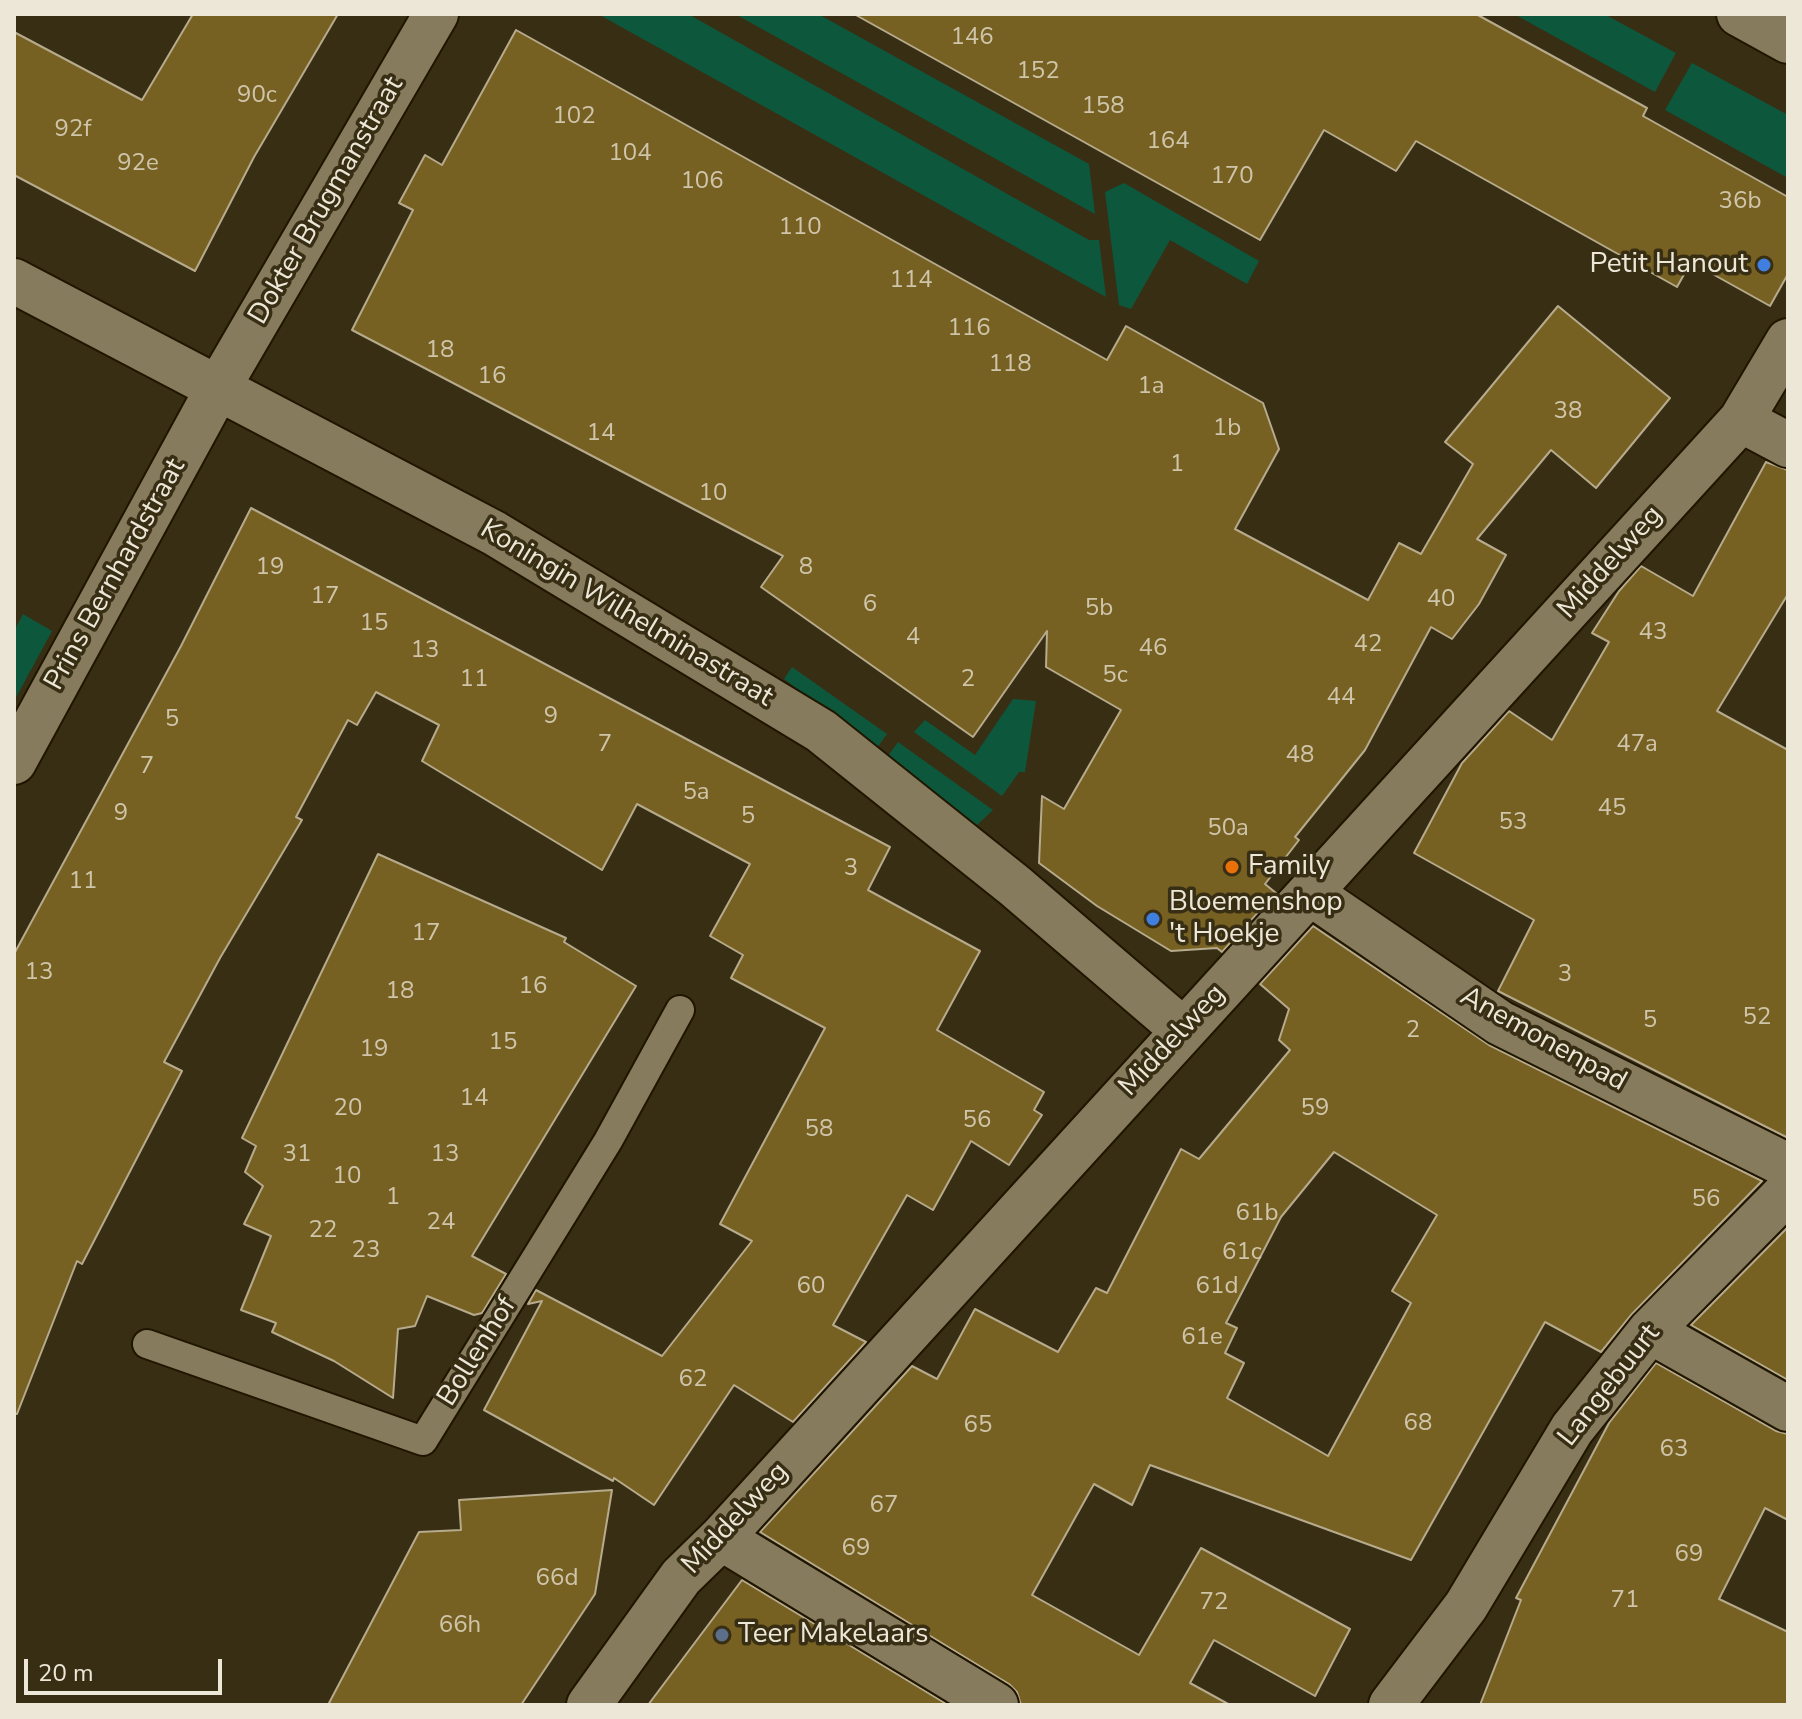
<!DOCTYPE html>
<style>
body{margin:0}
#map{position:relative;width:1802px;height:1719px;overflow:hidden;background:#382e14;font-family:"Nunito Sans",sans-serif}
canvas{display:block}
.frame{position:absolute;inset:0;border:16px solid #ede7d7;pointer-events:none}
.scale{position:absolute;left:24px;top:1659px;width:198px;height:36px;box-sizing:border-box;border:4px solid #ede7d7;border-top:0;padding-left:10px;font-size:24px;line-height:28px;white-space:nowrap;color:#ede7d7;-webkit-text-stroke:6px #382e14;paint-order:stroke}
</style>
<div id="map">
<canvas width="1802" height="1719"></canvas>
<div class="frame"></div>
<div class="scale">20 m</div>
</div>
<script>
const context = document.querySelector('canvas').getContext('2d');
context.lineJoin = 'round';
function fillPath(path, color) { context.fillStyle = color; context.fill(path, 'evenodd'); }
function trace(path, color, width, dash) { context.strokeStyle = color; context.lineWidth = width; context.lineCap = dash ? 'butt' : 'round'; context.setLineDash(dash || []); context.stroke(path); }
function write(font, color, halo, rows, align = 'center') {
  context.font = font + ' "Nunito Sans",sans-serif'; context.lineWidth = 7; context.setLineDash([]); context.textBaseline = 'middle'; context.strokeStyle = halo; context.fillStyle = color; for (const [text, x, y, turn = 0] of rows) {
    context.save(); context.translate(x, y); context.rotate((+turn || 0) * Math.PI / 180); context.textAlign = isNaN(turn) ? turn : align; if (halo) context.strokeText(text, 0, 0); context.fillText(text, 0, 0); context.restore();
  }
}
fillPath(new Path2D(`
 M598 14H688L1089 240H1099L1106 297Z
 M735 14H818L1089 164 1095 214Z
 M1514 14H1604L1676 53 1655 92Z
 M1692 63 1788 115V178L1665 110Z
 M1124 183 1259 261 1247 284 1170 240 1131 309 1119 305 1105 192Z
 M23 614 52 631 14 701V631Z
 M792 667 887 734 877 748 784 679Z
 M1013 699 1036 701 1025 772H1019L1002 796 914 732 925 720 975 755Z
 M898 742 993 810 977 825 888 756Z`), '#0d583d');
const building = new Path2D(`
 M193 14H338L254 157 195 271 14 175V32L142 100Z
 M854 14H1476L1647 108 1643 116 1788 197V274L1770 306 1691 262 1677 287 1416 141 1396 171 1324 130 1260 240Z
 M516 30 1107 360 1126 326 1263 403 1279 449 1235 529 1368 600 1399 543 1421 554 1473 464 1445 442 1558 306 1670 398 1596 488 1551 450 1477 539 1506 555 1479 604 1452 639 1431 627 1365 750 1295 837 1299 840 1265 884 1276 893 1222 952 1217 948 1171 951 1097 906 1039 863 1042 796 1064 809 1121 710 1046 667 1047 631 973 737 761 587 783 556 352 330 413 210 399 203 411 181 425 155 442 165Z
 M1766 462 1788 470V594L1717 711 1788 750V1138L1498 991 1534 920 1414 853 1462 763 1509 711 1552 740 1609 642 1592 633 1619 591 1641 566 1693 596Z
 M251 508 890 847 868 890 980 951 937 1030 1044 1092 1034 1110 1042 1115 1009 1165 971 1141 933 1210 907 1195 833 1325 866 1342 793 1422 734 1385 654 1505 614 1478 613 1481 484 1410 542 1301 528 1304 536 1290 662 1356 752 1241 720 1224 825 1028 731 978 743 955 710 936 750 864 637 804 602 870 422 761 439 725 376 692 357 725 348 720 296 817 302 820 220 958 164 1062 182 1071 82 1264 77 1261 17 1414 14 1413V954L181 646Z
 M378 854 566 938 564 942 636 986 472 1256 506 1274 482 1313 474 1315 427 1296 415 1326 398 1329 393 1398 334 1361 272 1332 276 1323 241 1310 271 1236 244 1224 263 1186 245 1172 256 1146 242 1138Z
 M1313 926 1489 1045 1762 1181 1632 1314 1601 1352 1545 1322 1411 1560 1150 1465 1132 1505 1094 1484 1032 1595 1139 1655 1201 1548 1350 1629 1315 1696 1214 1640 1190 1683 1230 1705H1021L1017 1692 1009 1684 760 1532 912 1366 937 1379 975 1309 1058 1352 1096 1288 1107 1293 1181 1149 1199 1159 1290 1050 1279 1040 1289 1009 1260 984ZM1334 1152 1437 1215 1392 1291 1411 1303 1328 1456 1227 1398 1244 1363 1225 1353 1237 1328 1226 1323 1281 1217Z
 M1788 1227V1380L1691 1325Z
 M1656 1363 1776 1431 1788 1434V1520L1765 1508 1719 1599 1788 1632V1705H1480L1521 1600 1516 1598 1609 1423Z
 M612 1490 595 1594 521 1705H328L419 1532 461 1530 459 1500Z
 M742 1580 948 1705H648Z`);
fillPath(building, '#766022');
trace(building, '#b7ab8d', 2);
const lane = new Path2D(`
 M147 1344 423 1441 608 1141 680 1010`);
const street = new Path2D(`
 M1739 14 1788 41
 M14 281 494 533 821 731 1015 886 1183 1030
 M1741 420 1788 445
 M14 762 218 388 436 14
 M1310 893 1500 1023 1788 1166
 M1650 1331 1788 1409
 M721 1538 996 1705
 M589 1705 681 1577 721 1538 1741 420 1788 341
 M1391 1705 1466 1606 1572 1429 1650 1331 1788 1191`);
trace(lane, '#201600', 32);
trace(street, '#201600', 48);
trace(lane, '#877b5e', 28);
trace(street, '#877b5e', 44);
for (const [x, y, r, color] of [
 [1764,265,8,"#3f7fe0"],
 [1232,867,8,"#e8710a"],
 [1153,919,8,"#3f7fe0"],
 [722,1635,8,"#5c6f8a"]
]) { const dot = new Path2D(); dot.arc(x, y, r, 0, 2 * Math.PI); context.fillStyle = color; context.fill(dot); trace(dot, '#382e14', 3); }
write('24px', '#cfc5aa', null, [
 ["146",972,38],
 ["152",1038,72],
 ["90c",257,96],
 ["158",1103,107],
 ["102",574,117],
 ["92f",73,130],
 ["164",1168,142],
 ["104",630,154],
 ["92e",138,164],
 ["170",1232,177],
 ["106",702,182],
 ["36b",1740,202],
 ["110",800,228],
 ["114",911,281],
 ["116",969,329],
 ["18",440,351],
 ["118",1010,365],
 ["16",492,377],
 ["1a",1151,387],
 ["38",1568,412],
 ["1b",1227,429],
 ["14",601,434],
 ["1",1177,465],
 ["10",713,494],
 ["19",270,568],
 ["8",806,568],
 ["17",325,597],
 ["40",1441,600],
 ["6",870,605],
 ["5b",1099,609],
 ["15",374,624],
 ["43",1653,633],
 ["4",913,638],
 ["42",1368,645],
 ["46",1153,649],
 ["13",425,651],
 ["5c",1115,676],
 ["11",474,680],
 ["2",968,680],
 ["44",1341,698],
 ["9",551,717],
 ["5",172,720],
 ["7",605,745],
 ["47a",1637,745],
 ["48",1300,756],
 ["7",147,767],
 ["5a",696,793],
 ["45",1612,809],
 ["9",121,814],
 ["5",748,817],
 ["53",1513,823],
 ["50a",1228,829],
 ["3",851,869],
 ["11",83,882],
 ["17",426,934],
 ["13",39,973],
 ["3",1565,975],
 ["16",533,987],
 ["18",400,992],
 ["52",1757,1018],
 ["5",1650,1021],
 ["2",1413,1031],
 ["15",503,1043],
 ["19",374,1050],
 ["14",474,1099],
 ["20",348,1109],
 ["59",1315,1109],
 ["56",977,1121],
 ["58",819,1130],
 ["31",297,1155],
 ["13",445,1155],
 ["10",347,1177],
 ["1",393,1198],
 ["56",1706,1200],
 ["61b",1257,1214],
 ["24",441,1223],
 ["22",323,1231],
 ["23",366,1251],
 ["61c",1242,1253],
 ["60",811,1287],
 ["61d",1217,1287],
 ["61e",1202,1338],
 ["62",693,1380],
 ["68",1418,1424],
 ["65",978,1426],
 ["63",1674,1450],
 ["67",884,1506],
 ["69",856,1549],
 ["69",1689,1555],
 ["66d",557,1579],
 ["71",1625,1601],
 ["72",1214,1603],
 ["66h",460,1626]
]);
write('28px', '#ede7d7', '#382e14', [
 ["Dokter Brugmanstraat",327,201,-60],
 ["Middelweg",1611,563,-48],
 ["Prins Bernhardstraat",116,575,-61],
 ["Koningin Wilhelminastraat",626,614,31],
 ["Anemonenpad",1543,1040,29],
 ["Middelweg",1173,1041,-47],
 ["Bollenhof",478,1352,-58],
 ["Langebuurt",1610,1386,-52],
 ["Middelweg",736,1519,-47]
]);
write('28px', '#ede7d7', '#382e14', [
 ["Petit Hanout",1748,265,"right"],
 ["Family",1248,867],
 ["Bloemenshop",1169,903],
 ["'t Hoekje",1169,935],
 ["Teer Makelaars",738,1635]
], 'left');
</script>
